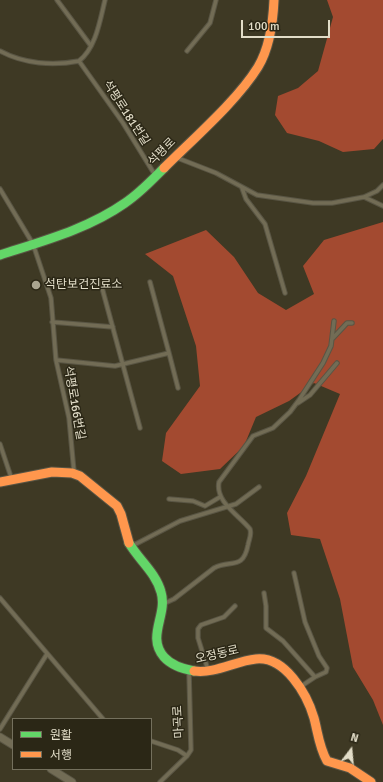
<!DOCTYPE html>
<meta charset="utf-8">
<style>
body{margin:0}
#map{position:relative;width:383px;height:782px;overflow:hidden;background:#3e3924;font-family:Signika,"Noto Sans KR",sans-serif}
canvas{display:block}
.legend{position:absolute;left:12px;top:718px;width:140px;height:52px;box-sizing:border-box;background:#2b2716;border:1px solid #74705d;margin:0;padding:5px 7px;list-style:none;font-size:12px;color:#e2ddc8}
.legend li{display:flex;align-items:center;gap:8px;height:20px}
.legend b{width:20px;border:1px solid #74705d}
.north{position:absolute;left:331px;top:730px;width:40px;height:40px;-webkit-text-stroke:3px #2b2716;paint-order:stroke;rotate:16deg;font-size:11px;font-weight:700;line-height:16px;text-align:center;color:#e2ddc8}
.north::after{content:'';display:block;margin:auto;width:14px;height:18px;background:#e2ddc8;clip-path:polygon(50% 0,100% 100%,50% 72%,0 100%)}
.scale{position:absolute;left:241px;top:20px;width:89px;height:18px;box-sizing:border-box;border:2px solid #e2ddc8;border-top:0;padding-left:5px;font-size:12px;line-height:14px;white-space:nowrap;color:#e2ddc8;-webkit-text-stroke:3px #2b2716;paint-order:stroke}
</style>
<div id="map">
<canvas width="383" height="782"></canvas>
<ul class="legend">
<li><b style="height:5px;background:#63d668"></b>원활</li>
<li><b style="height:5px;background:#ff974d"></b>서행</li>
</ul>
<div class="north">N</div>
<div class="scale">100 m</div>
</div>
<script>
const context = document.querySelector('canvas').getContext('2d');
context.lineJoin = 'round';
function fillPath(path, color) { context.fillStyle = color; context.fill(path, 'evenodd'); }
function trace(path, color, width, dash) { context.strokeStyle = color; context.lineWidth = width; context.lineCap = dash ? 'butt' : 'round'; context.setLineDash(dash || []); context.stroke(path); }
function write(font, color, halo, rows, align = 'center') {
  context.font = font + ' Signika,"Noto Sans KR",sans-serif'; context.lineWidth = 3; context.setLineDash([]); context.textBaseline = 'middle'; context.strokeStyle = halo; context.fillStyle = color; for (const [text, x, y, turn = 0] of rows) {
    context.save(); context.translate(x, y); context.rotate((+turn || 0) * Math.PI / 180); context.textAlign = isNaN(turn) ? turn : align; if (halo) context.strokeText(text, 0, 0); context.fillText(text, 0, 0); context.restore();
  }
}
fillPath(new Path2D(`
 M327 0H383V139L374 149 343 152 319 141 287 133 275 115 278 96 298 88 318 71 333 17Z
 M383 222V725L373 700 353 667 340 599 320 539 291 535 287 513 306 476 340 394 314 383 289 401 256 417 244 446 220 469 181 474 162 461 166 433 200 386 196 346 173 276 145 254 206 230 234 257 258 293 286 310 314 294 303 266 324 240Z`), '#a34a30');
const lane = new Path2D(`
 M57 0 91 46
 M105 0C100 20 96 48 79 61L123 123 155 175
 M0 51C24 64 53 66 79 61
 M187 51 210 23 216 0
 M175 157 216 173 257 195 313 203H332L364 197 377 191 383 185
 M242 188 246 199 265 224 285 293
 M0 189 33 244 51 298 56 360 69 418 74 472
 M364 197 383 206
 M150 282 169 353
 M101 284 140 428
 M52 322 113 327
 M333 338 347 323H352
 M56 360 115 366 169 353 178 388
 M298 403 310 395 337 363
 M0 444 12 480
 M169 499 193 501 205 506 220 497
 M132 546 180 521 236 504 259 487
 M294 573 305 622 319 656 327 668 326 672 315 677
 M264 593 266 606V628L283 641 315 677 300 687
 M0 598 103 719
 M163 604 174 599 214 568C230 559 243 571 248 545 249 539 252 535 250 529 239 515 215 502 219 482L253 436 273 428 290 412 299 400 323 363 331 346 334 321
 M208 670 198 638V629L201 625 224 617 235 606
 M0 729 47 654
 M151 741 178 750 187 756
 M160 782 187 756 191 750 189 672`);
const street = new Path2D(`
 M0 737 13 745
 M51 769 72 782`);
const fast = new Path2D(`
 M0 255C43 241 88 229 125 203 140 193 152 180 164 168
 M129 543C139 560 156 573 161 592 168 615 146 636 164 657 172 666 183 669 194 671`);
const slow = new Path2D(`
 M164 168C193 139 237 101 258 67 270 47 273 23 274 0
 M0 482 52 472 72 473 80 476 117 506 121 514 129 543
 M194 671C215 674 235 661 256 659 285 656 307 694 314 718 318 733 319 747 327 761L350 768 371 782`);
trace(lane, '#595544', 5.5);
trace(street, '#595544', 9);
trace(fast, '#595544', 11);
trace(slow, '#595544', 11);
trace(lane, '#726c55', 3.5);
trace(street, '#726c55', 7);
trace(fast, '#63d668', 9);
trace(slow, '#ff974d', 9);
for (const [x, y, r, color] of [
 [36,285,5,"#a9a48f"]
]) { const dot = new Path2D(); dot.arc(x, y, r, 0, 2 * Math.PI); context.fillStyle = color; context.fill(dot); trace(dot, '#2b2716', 1.5); }
write('12px', '#e2ddc8', '#2b2716', [
 ["석평로181번길",126,113,57],
 ["석평로",162,152,-45],
 ["석평로166번길",74,403,80],
 ["오정동로",217,655,-13],
 ["마곡로",179,722,-93]
]);
write('12px', '#e2ddc8', '#2b2716', [
 ["석탄보건진료소",45,285]
], 'left');
</script>
